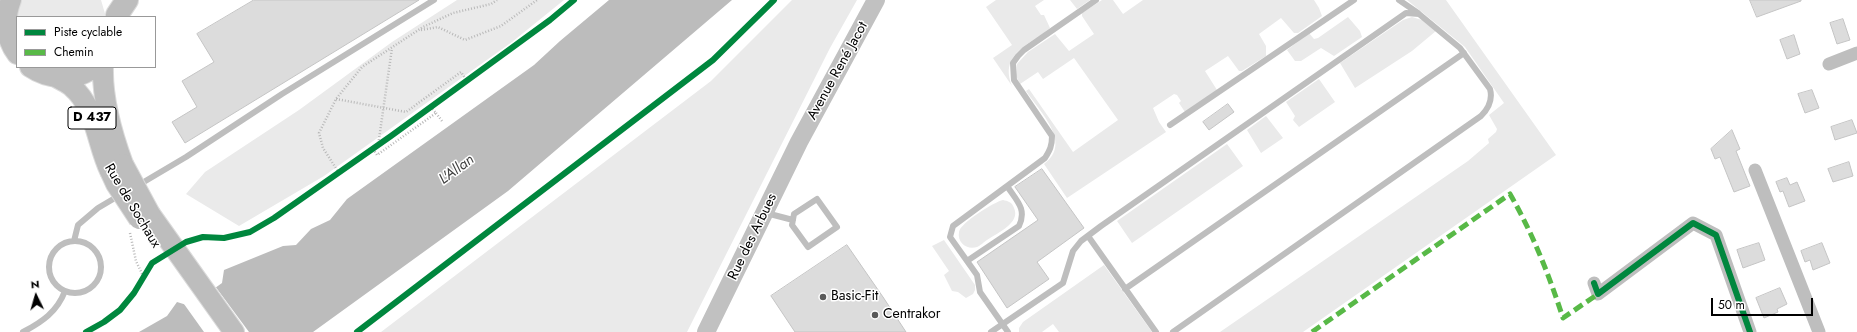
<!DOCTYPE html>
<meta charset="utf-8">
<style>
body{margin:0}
#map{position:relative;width:1857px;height:332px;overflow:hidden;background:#fff;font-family:Jost,sans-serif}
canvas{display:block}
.legend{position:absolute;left:16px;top:16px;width:140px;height:52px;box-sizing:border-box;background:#fff;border:1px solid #999;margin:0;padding:5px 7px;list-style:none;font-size:12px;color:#000}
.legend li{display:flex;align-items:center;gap:8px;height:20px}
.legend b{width:20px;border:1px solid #999}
.north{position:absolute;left:16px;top:276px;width:40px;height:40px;-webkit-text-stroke:3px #fff;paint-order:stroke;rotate:355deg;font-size:11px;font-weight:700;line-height:16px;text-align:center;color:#000}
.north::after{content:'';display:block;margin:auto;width:14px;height:18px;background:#000;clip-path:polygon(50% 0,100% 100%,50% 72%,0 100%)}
.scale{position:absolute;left:1711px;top:298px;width:102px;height:18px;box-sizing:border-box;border:2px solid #000;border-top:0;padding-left:5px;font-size:12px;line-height:14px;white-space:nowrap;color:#000;-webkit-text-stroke:3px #fff;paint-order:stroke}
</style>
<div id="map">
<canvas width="1857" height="332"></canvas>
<ul class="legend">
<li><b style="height:5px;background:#00873e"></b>Piste cyclable</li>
<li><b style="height:5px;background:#58b947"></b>Chemin</li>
</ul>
<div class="north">N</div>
<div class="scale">50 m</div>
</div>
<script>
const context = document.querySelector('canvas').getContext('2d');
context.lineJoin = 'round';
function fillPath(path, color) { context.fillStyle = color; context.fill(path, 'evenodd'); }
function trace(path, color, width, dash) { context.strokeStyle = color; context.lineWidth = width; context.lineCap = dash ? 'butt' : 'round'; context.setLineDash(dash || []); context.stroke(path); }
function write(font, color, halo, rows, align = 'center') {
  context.font = font + ' Jost,sans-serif'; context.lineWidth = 3; context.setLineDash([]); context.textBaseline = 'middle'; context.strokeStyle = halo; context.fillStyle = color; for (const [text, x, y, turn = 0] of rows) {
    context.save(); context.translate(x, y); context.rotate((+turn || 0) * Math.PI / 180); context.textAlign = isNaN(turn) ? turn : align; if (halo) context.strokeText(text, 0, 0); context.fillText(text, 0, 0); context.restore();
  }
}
fillPath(new Path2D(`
 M21 0H101L106 17H17V36C14 23 16 11 21 0Z
 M457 0H564L512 42 324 176 239 226 186 194 205 172 299 110 392 42Z
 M792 0H857L830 48 687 332H381L711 81Z
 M996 0H1044L1035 6 1041 15H1044L1050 28C1030 45 999 53 1012 86L993 58 1012 45 986 7Z
 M1070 0H1090L1077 9Z
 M1102 0H1113L1123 14 1143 0H1314L1319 8 1322 16 1298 33H1294L1281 18 1259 34 1266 46V56L1242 71H1239L1228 56 1205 71 1217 90 1185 112 1179 103 1181 101 1177 95 1174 94 1153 108 1159 122 1166 132 1067 198 1044 164C1073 143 1040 112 1026 91L1029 89 1073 152 1118 120 1074 58 1043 79 1038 72 1020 84 1016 76 1017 64 1028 52 1055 34 1069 51 1094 34 1082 16V13Z
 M1407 0H1446L1556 155 1303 332H1220L1468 161 1489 143 1488 139 1496 132 1497 129 1489 115 1504 103 1465 47Z
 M1348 17 1360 31 1362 37 1334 56 1321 48 1301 61H1295L1287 50 1309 33 1314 39 1318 38Z
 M1412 17 1422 20 1436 31 1412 51 1355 88 1340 63 1403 20Z
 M1319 79 1335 102 1299 127 1293 120 1295 116 1286 102Z
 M1266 116 1283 138 1261 153 1247 130Z
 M1227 144 1243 166 1132 243 1117 221Z
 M1003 200C1008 201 1012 202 1014 208 1021 223 997 233 987 240 984 242 980 246 977 247 967 250 957 243 959 232 960 223 994 202 1003 200Z
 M944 240 975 285V290L973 294 966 298 958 292 952 291 944 275 949 271 932 246Z
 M1104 265 1152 332H1059L1053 324 1042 332H1019V328L1023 322Z`), '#eaeaea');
fillPath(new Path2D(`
 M609 0H732L508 191 313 332H139L167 316 177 302 190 306 222 283 224 270 283 246 296 245 311 229 330 220 347 199 534 65 560 41Z`), '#bcbcbc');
fillPath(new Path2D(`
 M215 286 249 332H204L184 304 186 303 189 304Z`), '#fff');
const building = new Path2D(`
 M254 0H419L185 143 172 122 197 107 182 81 214 62 197 34Z
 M1750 0H1801V1L1757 17Z
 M1843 19 1850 40 1837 44 1830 23Z
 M1794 35 1800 54 1787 59 1780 40Z
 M1812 90 1819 108 1805 113 1798 94Z
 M1228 104 1234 112 1209 130 1203 122Z
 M1852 120 1857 133 1835 140 1831 127Z
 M1732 130 1740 149 1736 151 1750 186 1734 192 1720 157 1715 159 1711 149Z
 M1849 162 1853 176 1833 182 1828 169Z
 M1042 169 1084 228 1037 262 1049 279 1007 308 977 262 1038 220 1015 187Z
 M1787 178 1790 185 1797 182 1805 201 1789 207 1783 191 1780 192 1776 182Z
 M1759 243 1765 260 1743 268 1737 250Z
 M1822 243 1830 263 1813 270 1810 260 1805 262 1801 251Z
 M847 245 883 297 906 332H795L771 296Z
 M1780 288 1787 304 1777 309 1778 312 1764 318 1756 298Z`);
fillPath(building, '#dcdcdc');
trace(building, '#c5c5c5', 1);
const primary = new Path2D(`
 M11 0C4 18 5 38 17 54
 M30 67C49 80 76 82 94 67
 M103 67C102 100 112 134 123 164
 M56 77C62 81 68 83 72 87 96 107 97 145 110 171
 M150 214 234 332`);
const motorway = new Path2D(`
 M117 15 127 0`);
trace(primary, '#dbdbdb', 22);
trace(motorway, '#dbdbdb', 24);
trace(new Path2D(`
 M421 30 438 27 465 40 501 26 537 0
 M336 99 406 112 461 72 467 81
 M436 113 442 121
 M378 146 392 48
 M373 149 377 155 436 113 431 107
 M339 173 323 148 319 133 336 99 362 67 423 27 453 13 491 4 497 0
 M130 233 136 261 144 278`), '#b8b8b8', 2.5, [1, 2]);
trace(new Path2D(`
 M1399 0 1418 13
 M1170 125 1354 0
 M137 186 186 157 282 94 434 0
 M817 199 837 227 808 247 792 225 794 214Z
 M766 213 793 220
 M1088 236 1156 332
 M49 267a26 26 0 1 1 52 0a26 26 0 1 1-52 0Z
 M74 241 78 225 98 208 120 195
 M967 261 1019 226C1027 209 1017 201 1007 186
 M1125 289 1464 53
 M23 332C42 322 57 312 65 291
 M991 332 1063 283 1073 251 1081 241 1101 226 1406 13 1419 14 1460 48 1490 89C1493 100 1489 108 1481 116L1173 332
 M1008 332 980 292 977 275 950 237 953 226 1045 158C1050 150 1052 146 1052 136L1014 80 1013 63 1018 56 1024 50 1096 0`), '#bebebe', 6);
trace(new Path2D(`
 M1829 64 1857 53
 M1755 170 1819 332
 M1594 283 1598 294 1693 223 1716 235 1750 332`), '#bebebe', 13);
trace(new Path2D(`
 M706 332 799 142 876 0`), '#c1c1c1', 18);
trace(primary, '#bdbdbd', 20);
trace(motorway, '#bdbdbd', 22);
const primaryBridge = new Path2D(`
 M123 164 150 214
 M110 171 116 184 139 219`);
trace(primaryBridge, '#dbdbdb', 22, []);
trace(primaryBridge, '#bdbdbd', 20);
trace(new Path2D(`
 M1312 332 1510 194C1533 234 1549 275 1563 318L1598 294`), '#58b947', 5, [10, 5]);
trace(new Path2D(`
 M1594 283 1598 294 1693 223 1716 235 1750 332
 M86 332 104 322 120 310 134 293 152 263 186 242 203 237 224 238 250 232 274 218 391 136 550 20 574 0
 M357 332 713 60 774 0`), '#00873e', 6);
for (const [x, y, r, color] of [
 [823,297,4,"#595959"],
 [875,315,4,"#595959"]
]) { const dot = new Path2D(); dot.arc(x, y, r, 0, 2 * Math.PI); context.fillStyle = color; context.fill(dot); trace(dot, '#fff', 1.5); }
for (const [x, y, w] of [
 [92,118,48]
]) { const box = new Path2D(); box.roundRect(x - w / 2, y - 11, w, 22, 3); context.fillStyle = '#fff'; context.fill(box); trace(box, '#000', 1); }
write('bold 13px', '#000', null, [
 ["D 437",92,118]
]);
write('14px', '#000', '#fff', [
 ["Avenue René Jacot",838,71,-61],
 ["Rue de Sochaux",132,206,59],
 ["Rue des Arbues",753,237,-64]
]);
write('14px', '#000', '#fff', [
 ["Basic-Fit",831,297],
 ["Centrakor",883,315]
], 'left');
write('italic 15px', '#404040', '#fff', [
 ["L'Allan",457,170,-36]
]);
</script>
